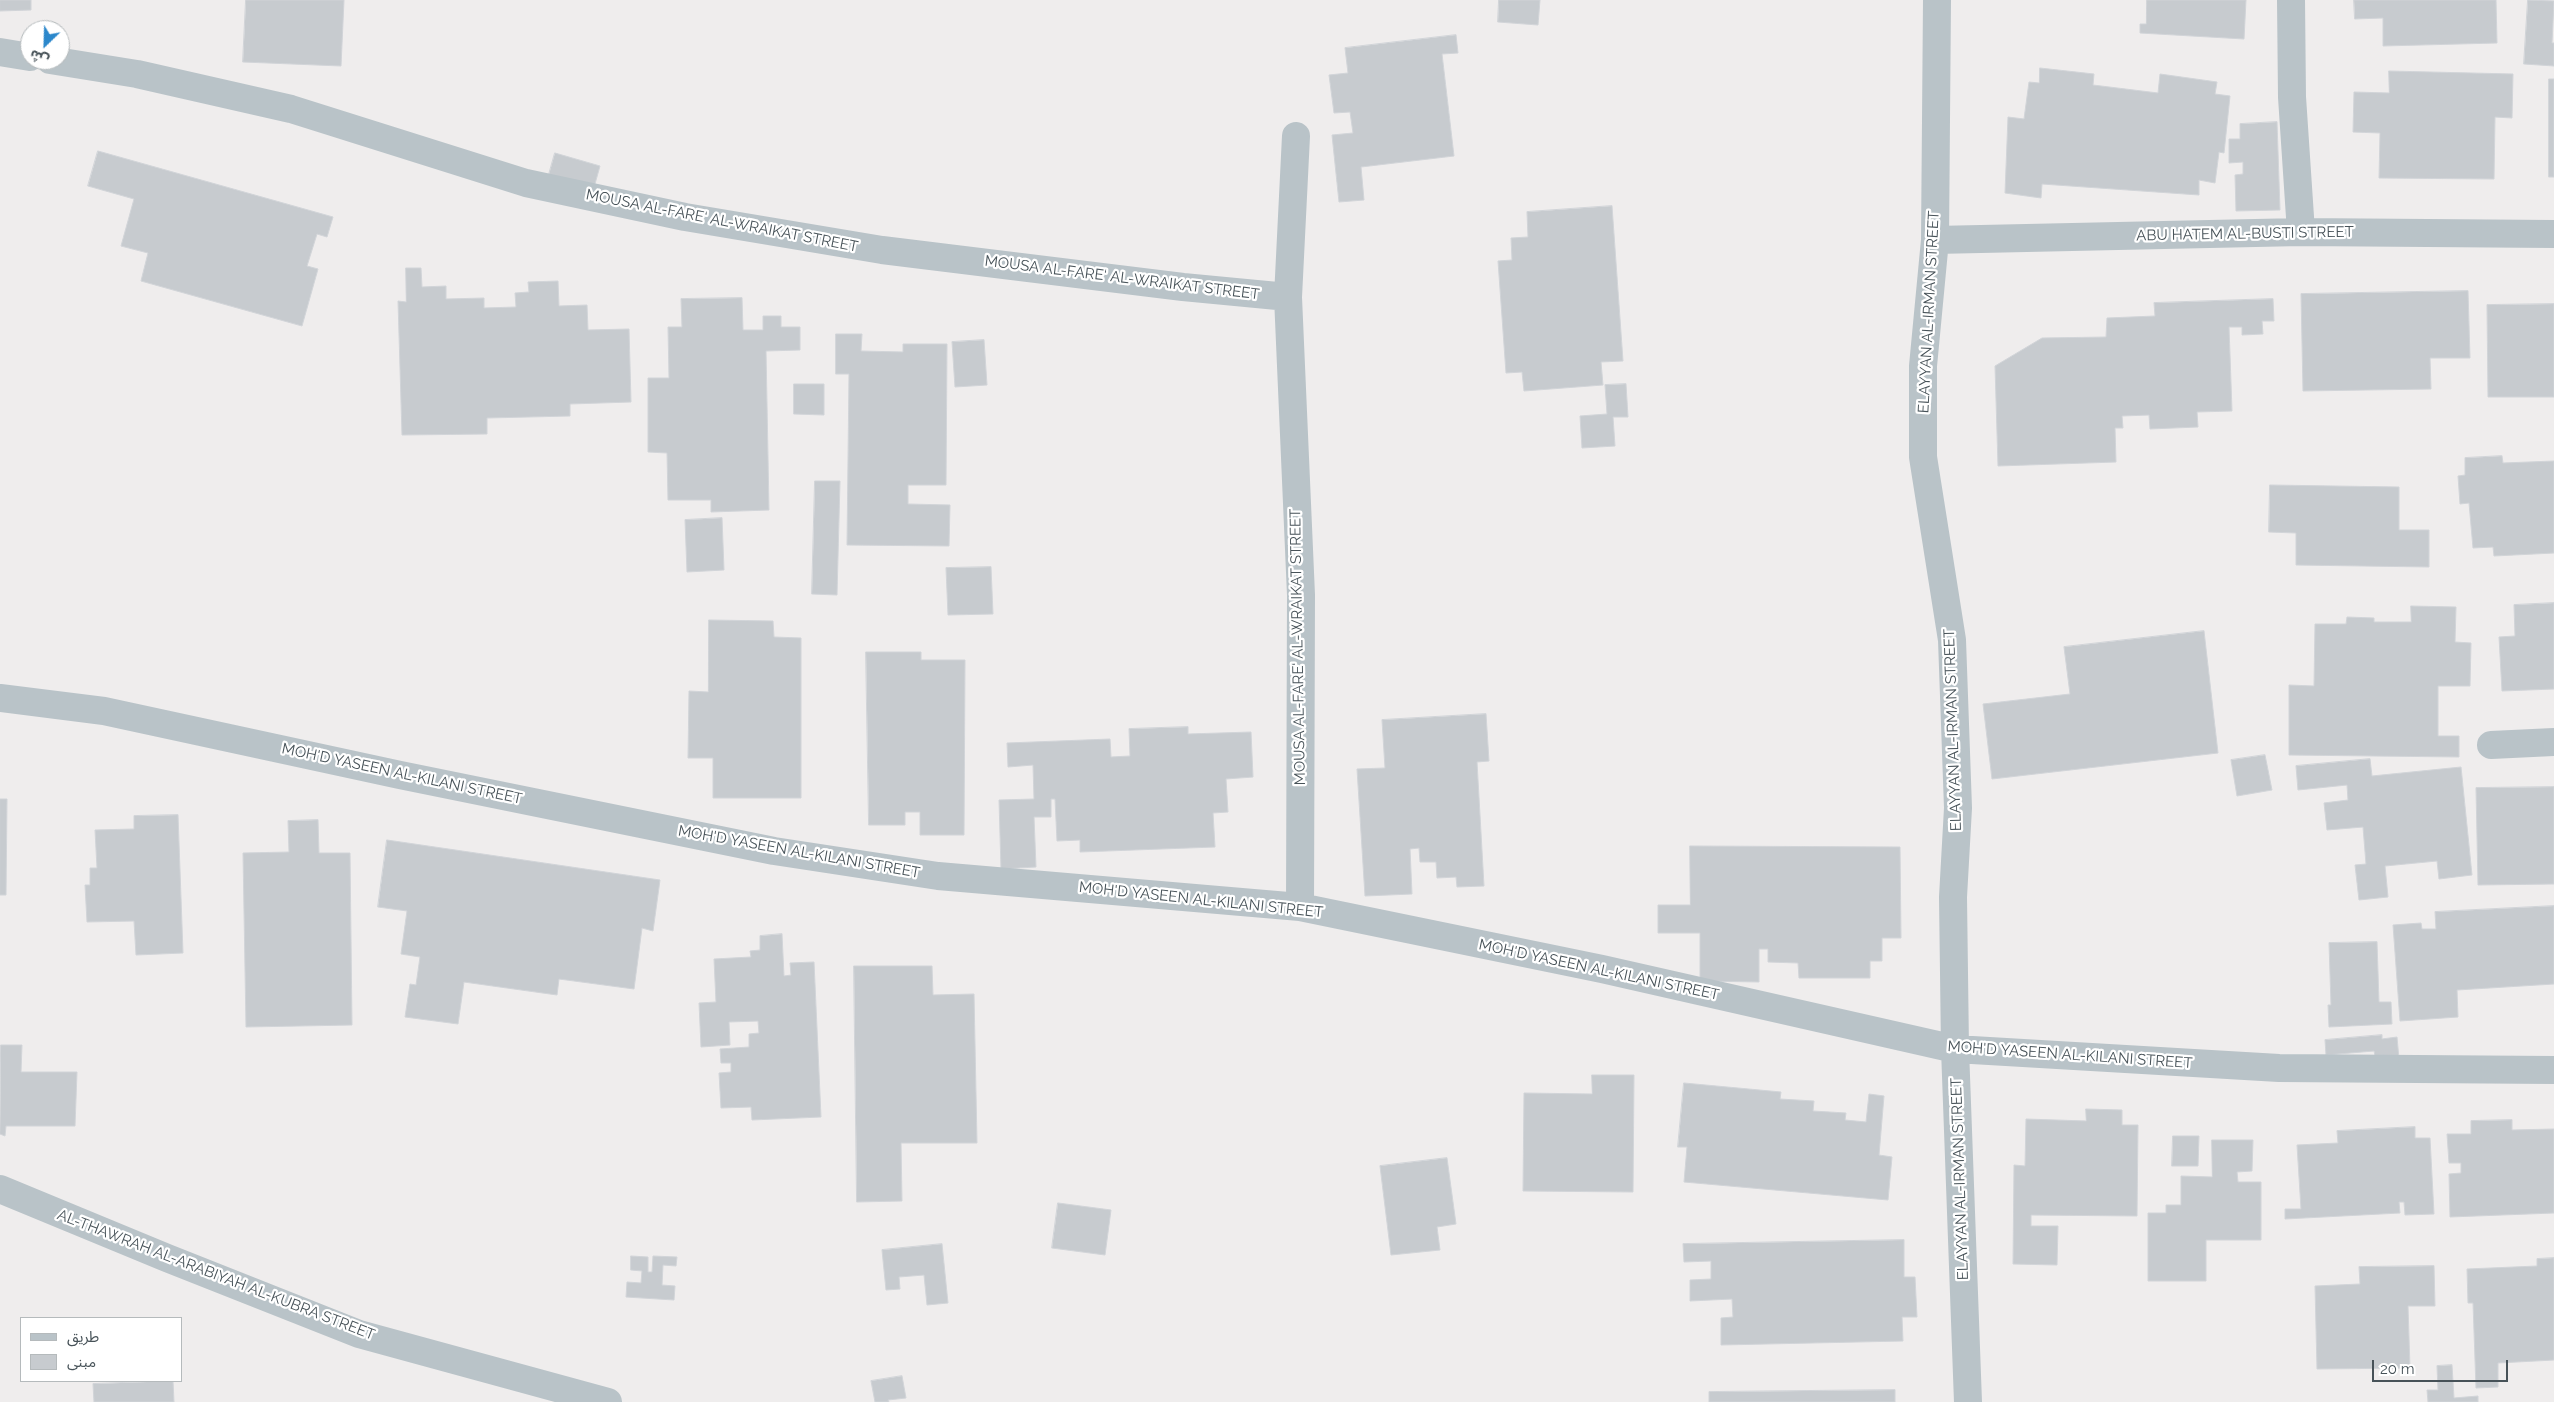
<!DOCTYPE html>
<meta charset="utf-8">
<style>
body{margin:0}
#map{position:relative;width:2554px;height:1402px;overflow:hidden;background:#efeded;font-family:Raleway,"Noto Sans Arabic",sans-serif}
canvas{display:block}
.legend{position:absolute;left:20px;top:1317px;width:162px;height:65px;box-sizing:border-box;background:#fff;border:1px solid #b5babc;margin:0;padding:6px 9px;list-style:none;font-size:15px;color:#475258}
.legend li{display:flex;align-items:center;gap:10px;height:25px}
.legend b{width:25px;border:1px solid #b5babc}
.north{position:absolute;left:20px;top:20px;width:50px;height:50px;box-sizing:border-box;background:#fff;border:1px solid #b5babc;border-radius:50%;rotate:204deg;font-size:14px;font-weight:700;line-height:20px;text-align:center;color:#475258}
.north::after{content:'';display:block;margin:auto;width:18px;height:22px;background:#2b87cb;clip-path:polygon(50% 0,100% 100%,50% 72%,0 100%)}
.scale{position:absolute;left:2372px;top:1360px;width:136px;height:22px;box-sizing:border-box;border:2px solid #475258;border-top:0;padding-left:6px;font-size:15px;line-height:18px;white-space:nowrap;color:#475258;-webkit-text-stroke:4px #fff;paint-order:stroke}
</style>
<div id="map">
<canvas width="2554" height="1402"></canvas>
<ul class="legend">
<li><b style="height:6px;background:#b9c3c8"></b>طريق</li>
<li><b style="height:14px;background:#c7cbcf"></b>مبنى</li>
</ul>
<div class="north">ش</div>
<div class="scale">20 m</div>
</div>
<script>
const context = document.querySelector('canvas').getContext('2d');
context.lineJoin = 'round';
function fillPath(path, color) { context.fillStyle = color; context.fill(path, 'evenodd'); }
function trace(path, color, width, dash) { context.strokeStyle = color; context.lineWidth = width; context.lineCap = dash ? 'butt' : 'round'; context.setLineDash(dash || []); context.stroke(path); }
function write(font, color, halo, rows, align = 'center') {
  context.font = font + ' Raleway,sans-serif'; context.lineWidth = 4.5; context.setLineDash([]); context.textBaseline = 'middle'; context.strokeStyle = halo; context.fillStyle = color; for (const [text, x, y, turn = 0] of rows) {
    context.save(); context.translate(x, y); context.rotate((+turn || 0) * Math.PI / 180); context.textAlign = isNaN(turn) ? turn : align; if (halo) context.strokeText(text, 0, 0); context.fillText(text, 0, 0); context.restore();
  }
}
const building = new Path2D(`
 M0 0H31V10L0 11Z
 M246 0H344L341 66 243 62Z
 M1499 0H1540L1538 25 1498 22Z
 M2147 0H2246L2244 39 2140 33V24H2146Z
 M2354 0H2496L2497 43 2383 46V18L2355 19Z
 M2528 0 2554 1 2552 43H2554V66L2524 64Z
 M1456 35 1458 53 1442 54 1454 156 1361 167 1364 200 1339 202 1332 135 1353 133 1350 112 1334 113 1329 75 1348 73 1345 48Z
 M2040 68 2094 74 2093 85 2158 93 2160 74 2217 82 2215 94 2230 96 2224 153 2219 152 2215 183 2199 180V195L2042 184 2041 198 2005 193 2008 117 2024 119 2029 82 2039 83Z
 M2389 71 2513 74 2512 118 2495 117 2494 179 2379 178 2380 133 2353 132 2354 92 2389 93Z
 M2549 79H2554V177H2549Z
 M2277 122 2280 210 2236 211 2235 175 2243 174V162L2229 163V139H2240V124Z
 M98 151 333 217 327 237 317 234 307 266 318 269 302 326 141 281 148 253 121 246 134 199 88 186Z
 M555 153 600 166 593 191 548 178Z
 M1612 206 1623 361 1601 362 1603 385 1524 391 1522 372 1506 373 1498 261 1512 260 1511 238 1528 237 1527 212Z
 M406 268H421L422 287 446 286V299L484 298V308L516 307 515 293 529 292 528 282 558 281 559 306 587 305 588 330 629 329 631 402 570 404V416L487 418V434L402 435 398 301 406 302Z
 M2468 291 2470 358H2430L2431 389 2303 391 2301 294Z
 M742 298 743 330H763V316H781V327H800V350L766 351 769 510 711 512V500H668L667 453 648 452V378H669L668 327H682L681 299Z
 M2273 299 2274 321H2262L2263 334 2242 335V327H2229L2232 411 2197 412 2198 427 2150 429 2149 415 2122 416 2123 428H2115L2116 462 1998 466 1995 366 2042 338 2106 337 2107 318 2155 316 2154 303Z
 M2554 304V397H2488L2487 305Z
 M836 334H862L861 351 903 352V344H947L946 485H908V504L950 505 949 546 847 545 849 374H836Z
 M984 340 987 385 955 387 952 342Z
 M794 384H824V415L794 414Z
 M1626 384 1628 417H1613L1615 446 1582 448 1580 416 1607 414 1605 385Z
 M2502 456 2503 463 2554 461V553L2494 556 2493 547 2473 548 2469 503 2460 504 2458 476 2465 475V458Z
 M815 481H840L837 595 812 594Z
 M2270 485 2399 487V530H2429V567L2296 565V533L2269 532Z
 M722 518 724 570 687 572 685 520Z
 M991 567 993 614 948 615 946 568Z
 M2554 603V689L2502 691 2499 637 2515 636 2514 605Z
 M2411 606 2456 607 2455 642 2471 643 2470 686H2438V736H2459V757L2289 755V685L2314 686 2315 624H2346L2347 617 2374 618V622H2411Z
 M709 620 773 621 774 637 801 638V798H713V758H688L689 691 708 692Z
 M2204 631 2218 753 1992 779 1983 704 2070 694 2064 647Z
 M866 652H921V660H965L964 835H920V812H905V825H869Z
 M1486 714 1489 761 1477 762 1484 886 1457 887 1456 877 1437 878 1436 862H1420L1419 848 1410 849 1412 894 1365 896 1357 769 1385 768 1382 720Z
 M1188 727V734L1251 732 1253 777 1226 779 1228 812 1213 813 1215 847 1080 852V840L1057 841 1055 799H1051V817H1034L1036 867 1001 869 999 800 1034 799 1033 765 1008 767 1007 743 1110 739 1111 757 1130 756 1129 729Z
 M2265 755 2272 790 2237 796 2231 760Z
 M2370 759 2372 776 2461 767 2472 875 2439 879 2437 861 2385 866 2388 897 2359 900 2355 865 2366 864 2363 827 2327 830 2324 803 2348 800 2347 785 2298 790 2296 766Z
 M2554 787V884L2478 885 2476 788Z
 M0 799H7L6 895H0Z
 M178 815 183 953 136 955 134 921 87 922 85 885H90V868H97L95 830 134 829V816Z
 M318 820 319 853H350L352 1025 246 1027 243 853 289 852 288 821Z
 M387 840 660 880 653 931 642 928 634 989 559 979 557 995 464 982 458 1024 405 1017 410 984 416 985 420 957 401 954 407 911 378 907Z
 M1690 846 1900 847 1901 938H1882V961H1870V978H1799L1798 963 1768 962V949H1759V982L1700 981V933H1658V905H1690Z
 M2554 906V984L2457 990 2458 1017 2400 1021 2393 925 2421 923 2422 929H2436L2435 912Z
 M782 934 784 976 791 975 790 963 814 962 821 1117 752 1120 751 1107 721 1108 719 1073 731 1072V1063H721L720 1049 749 1047V1034L759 1033 758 1021 729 1022 730 1045 701 1047 699 1003 716 1002 714 959 751 957 750 951 760 950V936Z
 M2377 942 2379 1002H2391L2392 1024 2329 1027 2328 1005H2331L2329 943Z
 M854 966H932L933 995 974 994 977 1143H901L902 1201 857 1202Z
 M2382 1035V1039L2397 1037 2399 1059 2376 1061 2374 1051 2326 1055 2325 1040Z
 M1 1045H22L21 1072H77L75 1126H6L5 1136 0 1134Z
 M1592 1075H1634L1633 1192 1523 1191 1524 1093 1592 1094Z
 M1684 1083 1781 1092 1780 1099 1814 1101 1813 1111 1846 1113 1845 1120 1866 1122 1869 1094 1884 1096 1879 1155 1892 1157 1888 1200 1684 1182 1687 1147H1678Z
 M2086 1109 2122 1110V1125H2138L2137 1216 2031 1215V1226H2058L2057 1265 2013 1264 2014 1165 2025 1166 2026 1119 2086 1121Z
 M2512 1120V1130L2554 1129V1213L2450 1217 2449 1174 2461 1173V1163H2449L2447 1134H2471V1121Z
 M2415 1127V1138H2430L2434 1214 2405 1215 2404 1202H2399L2400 1213 2285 1219V1209H2301L2297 1145 2338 1143 2337 1131Z
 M2173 1136H2199L2198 1166H2172Z
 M2212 1140H2253L2252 1171 2237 1172 2238 1182H2261V1240H2206V1281H2148V1213H2166V1205H2181V1176L2212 1177Z
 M1447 1158 1456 1224 1437 1227 1440 1250 1391 1255 1380 1166Z
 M1058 1203 1111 1210 1105 1255 1052 1248Z
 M1904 1240V1277H1915L1917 1317H1902L1903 1341 1721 1345V1318L1733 1317 1732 1299 1690 1301V1280L1711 1279V1261L1684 1262 1683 1244Z
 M942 1244 948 1303 927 1305 924 1275 899 1277 900 1289 886 1290 882 1250Z
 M631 1256 648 1257V1272H652L653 1256 677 1257 676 1266 663 1265 662 1285 675 1286 674 1300 626 1297 627 1282 641 1283 642 1271 631 1270Z
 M2554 1258V1360L2498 1363V1387L2476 1388 2473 1303H2468L2467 1269 2537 1266V1259Z
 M2434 1266 2435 1306H2408L2410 1368 2317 1369 2315 1286 2360 1284 2359 1267Z
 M2452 1365 2454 1398 2478 1396V1402H2428L2427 1390H2438L2437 1366Z
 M902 1376 906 1398 888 1400 889 1402H875L871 1381Z
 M173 1381 174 1402H94L93 1384Z
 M1895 1390V1402H1709V1392Z`);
fillPath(building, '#c7cbcf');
trace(building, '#d1d4d8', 1);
trace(new Path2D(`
 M1937 0 1935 240 1923 366V457L1952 640 1958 808 1953 897 1955 1049 1968 1402
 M2291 0 2292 97 2301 232
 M0 52 30 57
 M50 60 137 74 291 109 526 183 685 217 882 250 1183 287 1288 297
 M1296 136 1288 297 1301 595 1300 907
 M1935 240 2301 232 2554 234
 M0 698 104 711 400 775 774 851 938 876 1300 907 1602 969 1955 1049 2279 1068 2554 1070
 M2491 745 2554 742`), '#b9c3c8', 28);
trace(new Path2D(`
 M0 1189 167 1258 359 1334 608 1402`), '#b9c3c8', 28);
write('15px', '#475258', '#fff', [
 ["MOUSA AL-FARE‘ AL-WRAIKAT STREET",722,221,11],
 ["ABU HATEM AL-BUSTI STREET",2245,234,-1],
 ["MOUSA AL-FARE‘ AL-WRAIKAT STREET",1122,278,7],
 ["ELAYYAN AL-IRMAN STREET",1929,312,-87],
 ["MOUSA AL-FARE‘ AL-WRAIKAT STREET",1298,647,-91],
 ["ELAYYAN AL-IRMAN STREET",1953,730,-92],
 ["MOH'D YASEEN AL-KILANI STREET",402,774,12],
 ["MOH'D YASEEN AL-KILANI STREET",799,852,10],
 ["MOH'D YASEEN AL-KILANI STREET",1201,900,6],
 ["MOH'D YASEEN AL-KILANI STREET",1599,970,12],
 ["MOH'D YASEEN AL-KILANI STREET",2070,1055,4],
 ["ELAYYAN AL-IRMAN STREET",1960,1179,-92],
 ["AL-THAWRAH AL-ARABIYAH AL-KUBRA STREET",216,1275,21]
]);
</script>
